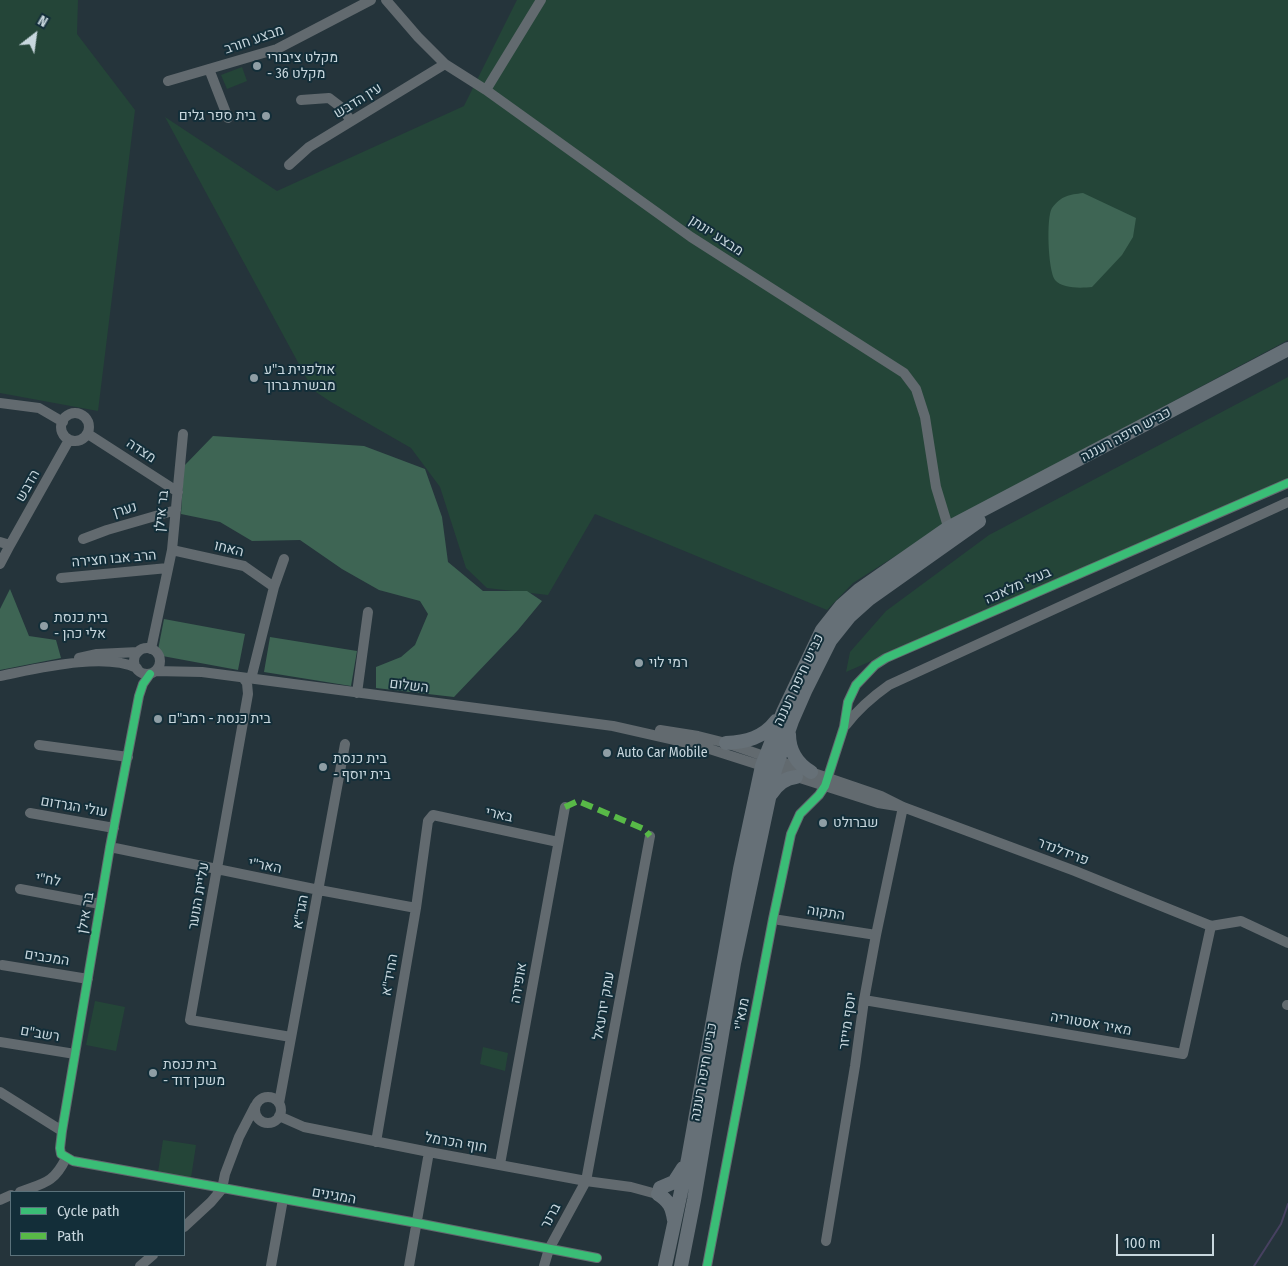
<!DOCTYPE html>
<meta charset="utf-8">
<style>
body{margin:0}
#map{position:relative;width:1288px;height:1266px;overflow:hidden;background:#25343b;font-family:"Fira Sans Condensed",sans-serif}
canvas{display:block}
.legend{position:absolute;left:10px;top:1191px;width:175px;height:65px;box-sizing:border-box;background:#132e39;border:1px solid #5b727b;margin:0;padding:6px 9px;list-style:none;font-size:15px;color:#c8d7de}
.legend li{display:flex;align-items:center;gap:10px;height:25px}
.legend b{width:25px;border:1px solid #5b727b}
.north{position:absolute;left:10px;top:10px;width:50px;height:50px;-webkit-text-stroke:4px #132e39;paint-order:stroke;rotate:30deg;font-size:14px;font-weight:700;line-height:20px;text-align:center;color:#c8d7de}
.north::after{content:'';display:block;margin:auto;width:18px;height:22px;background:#c8d7de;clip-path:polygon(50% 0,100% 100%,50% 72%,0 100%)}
.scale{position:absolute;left:1116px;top:1234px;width:98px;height:22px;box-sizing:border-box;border:2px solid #c8d7de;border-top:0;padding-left:6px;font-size:15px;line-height:18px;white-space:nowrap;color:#c8d7de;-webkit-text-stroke:4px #132e39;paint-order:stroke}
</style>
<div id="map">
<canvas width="1288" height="1266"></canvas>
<ul class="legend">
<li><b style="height:6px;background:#3abd76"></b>Cycle path</li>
<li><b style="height:6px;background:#58b947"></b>Path</li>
</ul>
<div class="north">N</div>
<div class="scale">100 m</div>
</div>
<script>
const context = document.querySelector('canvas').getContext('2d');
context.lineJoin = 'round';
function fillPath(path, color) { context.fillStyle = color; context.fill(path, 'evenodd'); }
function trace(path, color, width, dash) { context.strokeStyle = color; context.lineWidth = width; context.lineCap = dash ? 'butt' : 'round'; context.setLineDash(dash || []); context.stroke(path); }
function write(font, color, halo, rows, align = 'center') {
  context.font = font + ' "Fira Sans Condensed",Heebo,sans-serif'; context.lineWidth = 4; context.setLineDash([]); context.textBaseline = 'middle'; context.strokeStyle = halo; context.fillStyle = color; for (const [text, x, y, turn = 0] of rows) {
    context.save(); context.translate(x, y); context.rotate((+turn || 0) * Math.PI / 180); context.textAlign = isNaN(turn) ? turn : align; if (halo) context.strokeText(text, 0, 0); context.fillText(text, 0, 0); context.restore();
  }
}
fillPath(new Path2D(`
 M0 0H78L77 34 135 110 98 411 0 393Z
 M517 0H1288V340L955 518 853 583 827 610 595 514 548 595 487 588 466 568 440 487 411 448 331 402 313 390 165 117 277 191 464 106Z
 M242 67 247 81 227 89 221 75Z
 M1288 377V479L846 672 850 652 886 611 989 535Z
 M95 1001 125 1007 116 1051 86 1045Z
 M483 1047 508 1053 505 1071 480 1064Z
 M163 1140 196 1145 191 1178 158 1172Z`), '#244538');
fillPath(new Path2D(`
 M1083 193 1136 218 1133 237 1122 255 1092 287C1082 288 1062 289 1055 280 1048 271 1046 217 1052 208 1062 195 1069 195 1083 193Z
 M213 436 364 446 425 469 442 517 448 562 483 591H527L542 601 518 630 454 697 376 688V667L401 657 415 645 428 614 420 601 379 590 342 569 300 540 252 541 220 522 181 514 184 466Z
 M10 589 29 636 56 640 61 658 0 670V609Z
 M164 619 245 634 238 670 157 655Z
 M270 637 357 651 351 686 264 672Z`), '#3e6554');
trace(new Path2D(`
 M1254 1266 1281 1224 1288 1204`), '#474161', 2);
trace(new Path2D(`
 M386 0 418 37 445 64 486 90 691 237 904 373 916 389 925 417 936 487 950 533
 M209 69 228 118
 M168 81 277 49 371 0
 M486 90 541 0
 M301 100 329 98 342 108 351 121
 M289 165 309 147 445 64
 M0 403 39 408 63 422
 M61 427a14 14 0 1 1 28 0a14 14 0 1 1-28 0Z
 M88 434 178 492
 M83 539 107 530 176 510
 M0 542 10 545 0 564
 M10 545 69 440
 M172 550 244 566 274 587
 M61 578 168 568
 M134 661a13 13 0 1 1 26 0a13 13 0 1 1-26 0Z
 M151 649 172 550 183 434
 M79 658 97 654 138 652
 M155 671 202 672 613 726 697 745 878 803 903 807
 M150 674 143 684 139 696 110 847 62 1131 60 1148 61 1154 73 1161 417 1223 597 1258
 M0 676C36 669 103 652 137 668
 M243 678 247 683 248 694 190 1020 291 1037
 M251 679 274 587 284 559
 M357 693 368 612
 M846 725C859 708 872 697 889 685L1288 502
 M660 730 698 736 726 743 881 796 903 807 1075 871 1211 926
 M39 745 128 757
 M30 813 114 828
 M110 847 319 890 416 908
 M20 889 100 904
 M773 919 876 935
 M1211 926 1241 921 1288 943
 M2 965 88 979
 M864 1000 1183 1054 1211 926
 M1287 1005H1288
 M0 1042 75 1054
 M0 1092 62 1131
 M255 1110a13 13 0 1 1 26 0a13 13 0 1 1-26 0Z
 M279 1103 345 744
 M279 1116 304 1127 429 1152 586 1181 631 1187 664 1196
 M376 1142 416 908 428 821 433 815 558 842
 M500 1164 565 807
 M20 1192C44 1183 54 1183 66 1158
 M0 1200 11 1195
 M184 1227 211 1202 222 1189 225 1174 239 1137 255 1106
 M826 1241 855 1066 864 1000 876 935 903 807
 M140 1266 153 1255
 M271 1266 283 1199
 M409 1266 429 1152
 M544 1266 549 1249 586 1181 650 836
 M707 1266 773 919 791 834 800 814 819 795 825 786 844 727 848 702 856 685 875 665 886 658 1288 483`), '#626a6f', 10);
trace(new Path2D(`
 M789 734C789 751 796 763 811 772
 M726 743C746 742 763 738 776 721
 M771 794C777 785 784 778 796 777
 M660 1188 674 1182 683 1168
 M658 1194C669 1201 672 1207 674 1220
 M665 1266 688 1159 740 869 762 766 783 712 822 630 841 606 859 590 948 528 1288 349
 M681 1266 694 1200 734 963 775 770 792 721 806 689 830 641 850 616 869 599 979 521`), '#667077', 14);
trace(new Path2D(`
 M565 807 578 801 644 829 650 836`), '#58b947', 6, [12, 6]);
trace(new Path2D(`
 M150 674 143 684 139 696 110 847 62 1131 60 1148 61 1154 73 1161 417 1223 597 1258
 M707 1266 773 919 791 834 800 814 819 795 825 786 844 727 848 702 856 685 875 665 886 658 1288 483`), '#3abd76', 8);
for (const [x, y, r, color] of [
 [257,66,5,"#8f9ea5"],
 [266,116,5,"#8f9ea5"],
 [254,378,5,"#8f9ea5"],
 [44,626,5,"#8f9ea5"],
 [639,663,5,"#8f9ea5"],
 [158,719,5,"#8f9ea5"],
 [607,753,5,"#8f9ea5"],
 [323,767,5,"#8f9ea5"],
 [823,823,5,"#8f9ea5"],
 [153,1073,5,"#8f9ea5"]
]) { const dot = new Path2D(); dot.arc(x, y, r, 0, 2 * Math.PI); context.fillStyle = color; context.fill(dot); trace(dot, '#132e39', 2); }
write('14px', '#c8d7de', '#132e39', [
 ["מבצע חורב",254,40,-19],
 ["עין הדבש",358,101,-32],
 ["מבצע יונתן",716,236,33],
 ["כביש חיפה רעננה",1126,435,-28],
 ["מצדה",141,451,33],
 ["הדבש",28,486,-60],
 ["נערן",125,510,-16],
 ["בר אילן",162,511,-84],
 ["האחו",229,549,14],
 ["הרב אבו חצירה",114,559,-5],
 ["בעלי מלאכה",1018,586,-24],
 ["כביש חיפה רעננה",799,680,-65],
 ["השלום",409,686,7],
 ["עולי הגרדום",74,807,10],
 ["בארי",499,815,12],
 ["פרידלנדר",1063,852,21],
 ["האר\"י",265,866,11],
 ["לח\"י",48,880,10],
 ["עליית הנוער",199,896,-80],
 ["הגר\"א",301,912,-79],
 ["בר אילן",86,913,-80],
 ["התקוה",826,913,9],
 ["המכבים",47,958,9],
 ["החיד\"א",390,975,-80],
 ["אופירה",519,983,-80],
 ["עמק יזרעאל",604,1006,-80],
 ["מנא\"י",742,1014,-79],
 ["יוסף מייזר",848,1021,-82],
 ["מאיר אסטוריה",1091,1024,10],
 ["רשב\"ם",40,1034,10],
 ["כביש חיפה רעננה",704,1072,-80],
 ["חוף הכרמל",456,1143,10],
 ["המגינים",334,1196,10],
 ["ברנר",551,1216,-62]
]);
write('14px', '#c8d7de', '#132e39', [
 ["מקלט ציבורי",267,58],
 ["- מקלט 36",267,74],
 ["בית ספר גלים",256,116,"right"],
 ["אולפנית ב\"ע",264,370],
 ["מבשרת ברוך",264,386],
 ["בית כנסת",54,618],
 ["- אלי כהן",54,634],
 ["רמי לוי",649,663],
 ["בית כנסת - רמב\"ם",168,719],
 ["Auto Car Mobile",617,753],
 ["בית כנסת",333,759],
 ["- בית יוסף",333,775],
 ["שברולט",833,823],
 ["בית כנסת",163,1065],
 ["- משכן דוד",163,1081]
], 'left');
</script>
